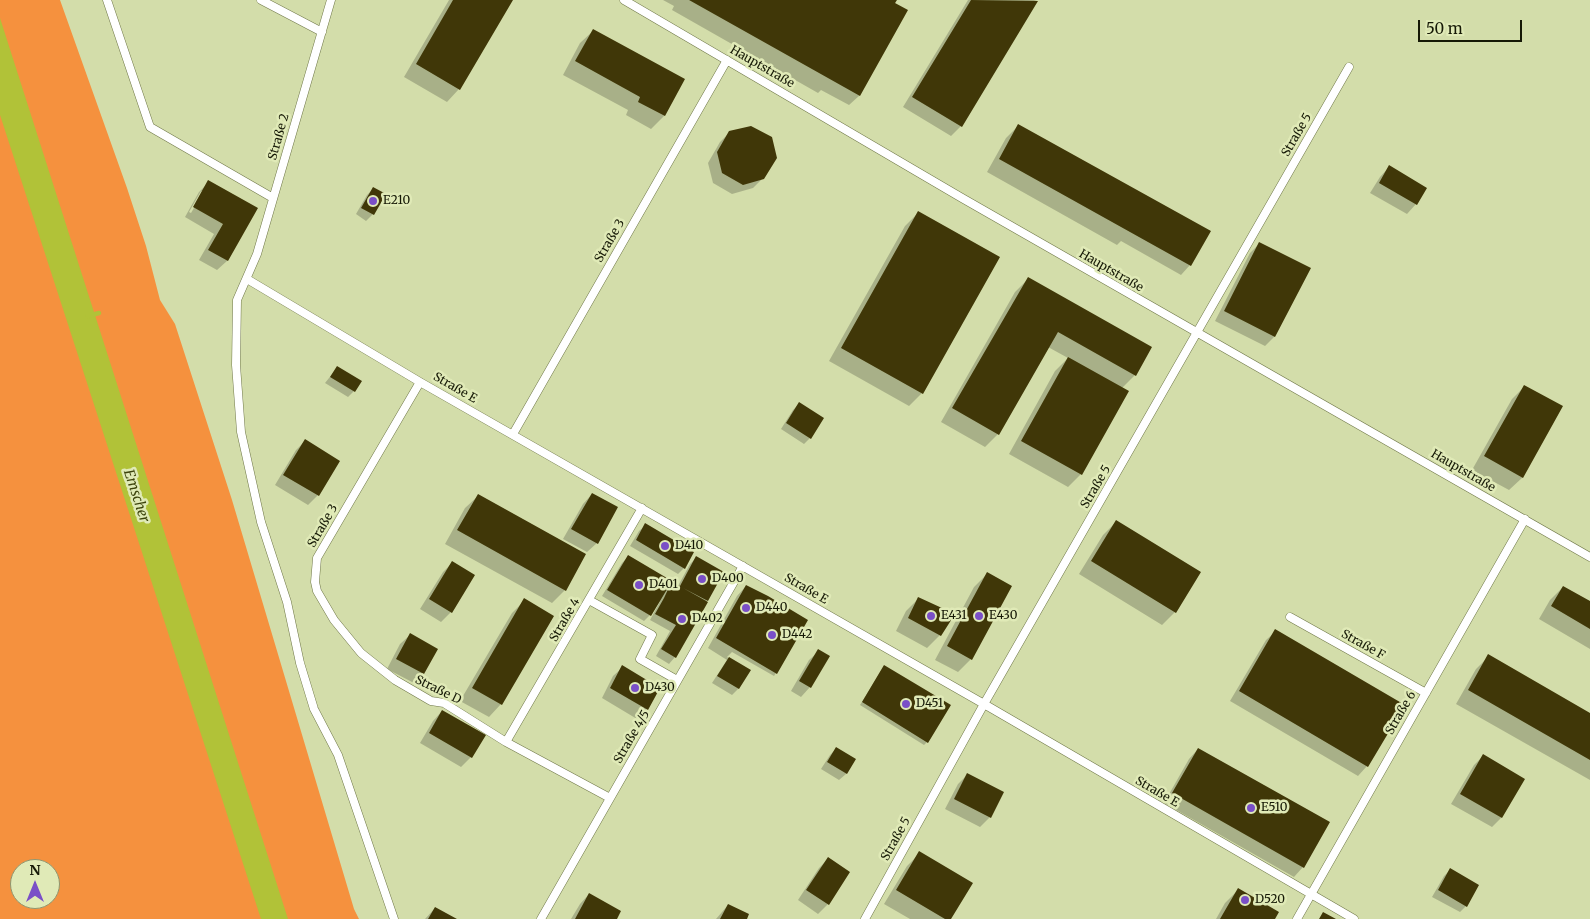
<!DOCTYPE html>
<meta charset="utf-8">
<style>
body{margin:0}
#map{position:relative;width:1590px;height:919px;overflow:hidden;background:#d3ddaa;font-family:Merriweather,serif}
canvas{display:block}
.north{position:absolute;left:10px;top:859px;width:50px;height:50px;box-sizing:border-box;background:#e0eab7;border:1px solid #8f9670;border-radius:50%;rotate:0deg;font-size:14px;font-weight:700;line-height:20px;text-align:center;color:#161906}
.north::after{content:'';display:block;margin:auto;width:18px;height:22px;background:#7a4fc7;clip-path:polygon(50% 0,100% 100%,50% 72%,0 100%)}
.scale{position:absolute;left:1418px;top:20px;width:104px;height:22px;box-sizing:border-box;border:2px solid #161906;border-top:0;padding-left:6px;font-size:15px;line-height:18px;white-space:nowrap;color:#161906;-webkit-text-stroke:4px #e0eab7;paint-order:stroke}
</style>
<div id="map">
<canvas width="1590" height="919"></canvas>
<div class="north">N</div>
<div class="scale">50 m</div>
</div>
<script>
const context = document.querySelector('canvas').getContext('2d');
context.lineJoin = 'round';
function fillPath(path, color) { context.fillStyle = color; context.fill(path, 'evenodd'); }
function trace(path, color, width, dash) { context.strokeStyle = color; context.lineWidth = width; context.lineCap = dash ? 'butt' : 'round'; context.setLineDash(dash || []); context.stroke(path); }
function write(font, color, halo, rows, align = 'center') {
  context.font = font + ' Merriweather,serif'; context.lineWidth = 5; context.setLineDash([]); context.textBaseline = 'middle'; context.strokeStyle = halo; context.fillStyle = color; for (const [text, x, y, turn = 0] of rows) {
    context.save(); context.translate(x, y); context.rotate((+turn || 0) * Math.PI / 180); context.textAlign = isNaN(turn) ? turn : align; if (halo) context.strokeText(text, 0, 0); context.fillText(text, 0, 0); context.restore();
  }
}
fillPath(new Path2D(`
 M0 0H60L127 188 146 246 160 300 175 324 232 500 354 909 359 919H0ZM20 869H50V899H20Z`), '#f5913e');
fillPath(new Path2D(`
 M0 18 288 919H261L0 115Z`), '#b1c238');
fillPath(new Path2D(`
 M449 0H512L459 89 447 102 404 77Z
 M663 0H896L882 54 859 96 849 105 821 90 818 93 672 10 674 6Z
 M968 0H1034L1037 1 961 126 951 136 903 107Z
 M593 31 683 80 664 116 651 129 626 115 628 110 563 75 580 43Z
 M1018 126 1190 265 1181 275 1121 241 1117 245 987 172 1006 138Z
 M730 132 763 178 753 188 732 194 713 183 708 163 720 142Z
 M1389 167 1416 204 1407 214 1370 193 1380 177Z
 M209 182 256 209 227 261 217 270 199 260 214 234 185 217 199 192ZM201 191H204L191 213 189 212Z
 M373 189 384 195 373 214 366 221 356 214 367 195Z
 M918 213 922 393 909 406 829 361 905 226Z
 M1260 243 1309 268 1274 337 1265 346 1215 321 1250 253Z
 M1028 279 1135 375 1122 388 1081 474 1068 487 1009 454 1055 371 1068 358 1048 347 998 434 985 447 941 422 1015 292Z
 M337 368 354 391 348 397 325 383Z
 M1525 386 1562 407 1522 478 1509 490 1472 470 1512 399Z
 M799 404 810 438 804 444 781 429 793 410Z
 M305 441 338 461 318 495 308 505 275 485 296 450Z
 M592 494 597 543 587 552 563 539 583 504Z
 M478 496 565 590 552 603 445 544 465 508Z
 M1116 522 1175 612 1162 625 1079 574 1103 535Z
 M646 525 684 568 678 574 630 546 639 531Z
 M628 557 678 586 690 564 696 558 707 600 675 657 669 664 656 656 670 631 650 620 661 600 651 614 644 621 602 596 622 563Z
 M452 563 451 612 441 622 420 609 443 572Z
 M987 574 971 659 958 672 935 660 974 587Z
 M746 586 776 673 774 676 732 652 727 657 749 670 738 689 732 695 712 683 727 660 708 648 737 596Z
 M1563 587 1590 603V649L1539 619 1550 600Z
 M918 599 940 635 927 648 896 631 906 611Z
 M525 600 501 704 489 717 460 701 512 613Z
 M1276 631 1367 766 1358 776 1230 701 1266 640Z
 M410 635 423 673 414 683 387 669 400 644Z
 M819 651 810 687 801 697 791 691 809 660Z
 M1489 656 1590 714V780L1456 704 1476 669Z
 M884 666 927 742 924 745 860 705Z
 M623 667 658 688 647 709 637 719 602 698 613 676Z
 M442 711 484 735 471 757 461 767 420 743 433 721Z
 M836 749 854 760 846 774 839 780 821 769 830 755Z
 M1198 749 1303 867 1294 877 1164 803 1189 759Z
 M1483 756 1501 818 1492 827 1451 804 1474 765Z
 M968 774 990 817 980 827 945 809 958 784Z
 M920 853 949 919H910L884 904 907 866Z
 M828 859 849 872 828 904 818 914 798 900 819 868Z
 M1450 870 1466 906 1460 912 1432 897 1444 876Z
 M1238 890 1274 919H1216L1225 903Z
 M589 894 615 919H571L580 904Z
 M728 905 745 919H716Z
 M435 908 454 919H425Z`), '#0003');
trace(new Path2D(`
 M88 316 99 313`), '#b1c238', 4.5);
fillPath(new Path2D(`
 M453 0H513L460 90 416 64Z
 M689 0H897L895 3 908 10 860 96Z
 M971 0 1038 1 962 127 912 97Z
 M593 29 685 79 665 116 638 102 640 97 575 61Z
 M1018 124 1211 231 1191 266 999 159Z
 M751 126 772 137 777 158 764 179 743 185 722 173 717 152 729 131Z
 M1389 165 1427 188 1417 205 1379 183Z
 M208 180 258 208 228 261 208 250 223 224 193 207Z
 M373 187 386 194 374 215 361 208Z
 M918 211 1000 257 923 394 841 348Z
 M1259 242 1311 268 1275 337 1224 311Z
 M1028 277 1152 347 1136 376 1058 332 999 435 952 408Z
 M1068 357 1129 391 1082 475 1021 441Z
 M337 366 362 381 355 392 330 377Z
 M1524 385 1563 406 1523 478 1484 456Z
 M799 402 824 418 811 439 786 423Z
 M305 439 340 461 319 496 283 475Z
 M592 493 618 507 598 544 571 529Z
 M478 494 586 554 566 591 457 530Z
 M1116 520 1201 572 1176 613 1091 561Z
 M645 523 694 552 685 569 636 540Z
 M628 555 672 581 651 616 607 590Z
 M696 556 724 572 708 601 683 588 708 602 676 658 661 649 676 625 655 614 664 598 672 581 680 586Z
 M452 561 475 575 452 613 429 599Z
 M987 572 1012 586 972 660 947 646Z
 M746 585 768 596 808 620 777 674 716 638Z
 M1563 586 1590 601V629L1551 606Z
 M918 597 955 614 941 636 908 618Z
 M524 598 554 616 502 705 472 688Z
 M1275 629 1405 705 1368 767 1239 691Z
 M410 633 438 649 424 674 396 659Z
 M818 649 830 656 811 688 799 681Z
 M1488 654 1590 713V760L1468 690Z
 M729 657 751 670 739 689 717 676Z
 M622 665 660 688 648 710 610 688Z
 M884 665 951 705 928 743 862 702Z
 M442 710 486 735 472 758 429 733Z
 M836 747 856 759 847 774 827 762Z
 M1198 748 1330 822 1304 868 1172 793Z
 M1483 754 1525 779 1502 818 1460 794Z
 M967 773 1004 792 991 818 954 799Z
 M919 851 973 883 951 919H945L896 890Z
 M828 857 850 872 829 905 806 890Z
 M1450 868 1479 885 1467 907 1438 890Z
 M1238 888 1279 912 1275 919H1220Z
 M589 893 621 911 617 919H575Z
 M728 904 749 914 747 919H720Z
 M435 907 457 919H428Z
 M1323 912 1336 919H1319Z`), '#403708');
const lane = new Path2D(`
 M107 0 150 127 273 198
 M261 0 322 32
 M331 0 257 254 237 300 236 365 241 432 261 522 287 602 300 663 314 709 338 755 394 919
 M624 0 962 198 1590 557
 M247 279 420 382 984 704 1354 919
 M420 382 317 558 315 582 317 591 334 620 361 653 395 680 431 701 444 703 506 742 610 798
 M513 434 727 60
 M589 600 652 635 640 659 677 680
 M1290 617 1426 693
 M506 742 642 508
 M541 919 743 566
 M865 919 984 704 1349 67
 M1297 919 1525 519`);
trace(lane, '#707849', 9);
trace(lane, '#fff', 8);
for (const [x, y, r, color] of [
 [373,201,5,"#7a4fc7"],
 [665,546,5,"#7a4fc7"],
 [702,579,5,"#7a4fc7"],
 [639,585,5,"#7a4fc7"],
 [746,608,5,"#7a4fc7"],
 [931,616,5,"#7a4fc7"],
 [979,616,5,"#7a4fc7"],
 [682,619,5,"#7a4fc7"],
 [772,635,5,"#7a4fc7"],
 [635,688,5,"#7a4fc7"],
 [906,704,5,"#7a4fc7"],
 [1251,808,5,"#7a4fc7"],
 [1245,900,5,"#7a4fc7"]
]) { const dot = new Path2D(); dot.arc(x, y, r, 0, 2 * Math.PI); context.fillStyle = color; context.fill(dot); trace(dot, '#e0eab7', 2); }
write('12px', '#161906', '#e0eab7', [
 ["Hauptstraße",762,67,30],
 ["Straße 5",1297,135,-60],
 ["Straße 2",279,137,-74],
 ["Straße 3",610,241,-60],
 ["Hauptstraße",1111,271,30],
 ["Straße E",455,388,30],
 ["Hauptstraße",1463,471,30],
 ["Straße 5",1096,487,-60],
 ["Straße 3",323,526,-60],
 ["Straße E",806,589,30],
 ["Straße 4",565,620,-60],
 ["Straße F",1363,645,29],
 ["Straße D",438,690,26],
 ["Straße 6",1401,713,-60],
 ["Straße 4/5",632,737,-60],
 ["Straße E",1157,792,30],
 ["Straße 5",896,839,-61]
]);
write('12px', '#161906', '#e0eab7', [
 ["E210",383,201],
 ["D410",675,546],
 ["D400",712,579],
 ["D401",649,585],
 ["D440",756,608],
 ["E431",941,616],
 ["E430",989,616],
 ["D402",692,619],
 ["D442",782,635],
 ["D430",645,688],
 ["D451",916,704],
 ["E510",1261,808],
 ["D520",1255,900]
], 'left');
write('italic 14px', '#3d440d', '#e0eab7', [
 ["Emscher",136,496,72]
]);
</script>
